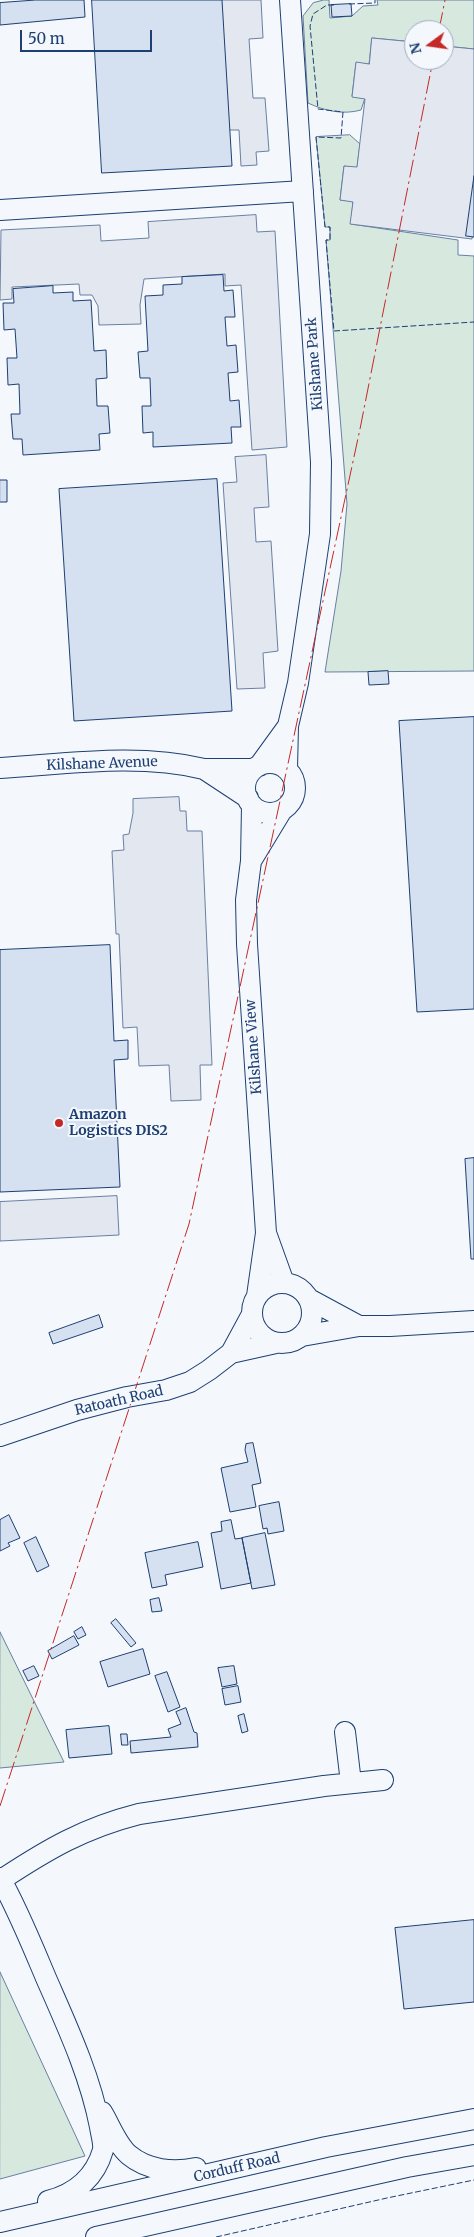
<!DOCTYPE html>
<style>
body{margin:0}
#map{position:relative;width:474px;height:2237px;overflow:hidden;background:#f4f7fb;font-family:Merriweather,serif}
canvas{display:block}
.north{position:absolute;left:404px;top:20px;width:50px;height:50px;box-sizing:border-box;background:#f4f7fb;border:1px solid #9eadc5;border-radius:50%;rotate:256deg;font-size:14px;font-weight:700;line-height:20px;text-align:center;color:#1d3f73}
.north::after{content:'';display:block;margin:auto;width:18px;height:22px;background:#c62828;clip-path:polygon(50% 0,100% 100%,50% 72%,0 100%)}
.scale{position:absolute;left:20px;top:30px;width:132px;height:22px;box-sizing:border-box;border:2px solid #1d3f73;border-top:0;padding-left:6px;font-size:15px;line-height:18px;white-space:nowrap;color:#1d3f73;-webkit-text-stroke:4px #f4f7fb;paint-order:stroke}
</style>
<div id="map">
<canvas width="474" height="2237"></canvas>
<div class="north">N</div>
<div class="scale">50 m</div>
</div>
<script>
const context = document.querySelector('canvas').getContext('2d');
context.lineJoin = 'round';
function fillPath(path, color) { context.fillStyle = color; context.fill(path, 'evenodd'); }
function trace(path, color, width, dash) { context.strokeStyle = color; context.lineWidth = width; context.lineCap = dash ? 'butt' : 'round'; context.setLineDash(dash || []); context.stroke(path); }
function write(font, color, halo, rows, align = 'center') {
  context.font = font + ' Merriweather,serif'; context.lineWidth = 4; context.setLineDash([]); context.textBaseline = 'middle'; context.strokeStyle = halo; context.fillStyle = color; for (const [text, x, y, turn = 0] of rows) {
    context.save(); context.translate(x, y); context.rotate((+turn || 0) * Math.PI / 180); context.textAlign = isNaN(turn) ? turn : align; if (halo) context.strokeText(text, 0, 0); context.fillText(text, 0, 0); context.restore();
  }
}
const green = new Path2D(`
 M324 0H329L330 18 352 16 363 6 378 5 377 0H474V49L444 46V30H414V42L372 38 369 64 356 63 352 96 365 98 361 110C343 115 325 111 308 103L303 16 313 3Z
 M350 135 360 144 357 168 344 166 340 200 353 201 351 224 458 240V255L474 256V671L325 672 341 571 347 504 326 240H330V227H325L316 137Z
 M0 1632 64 1762 0 1768Z
 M0 1972 85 2156 0 2179Z`);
fillPath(green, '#d7e8df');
trace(green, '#687fa3', 1);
const parking = new Path2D(`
 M217 0H261L263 38 249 39 253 98H265L269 151 256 152 257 165 241 166 239 130H226Z
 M372 38 414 42V60H444V46L474 49V220L472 239 350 224 353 202 340 200 344 166 357 167 365 99 352 97 356 62 369 64Z
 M256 215 257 232 275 231 287 447 252 450 241 285 225 286V274L144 279 140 305 141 324 99 325 98 306 92 295H80L79 284 12 287V299L0 300 1 230 100 225 101 241 149 238 148 222Z
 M266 455 269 507 254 508 256 542 271 541 278 651 263 653 265 688 237 689 223 483 237 482 235 457Z
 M179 797 180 811H186L187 831H202L212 1065H200L201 1100 171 1101 169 1065 139 1066 137 1027 123 1028 119 934H116L112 851 124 850 123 835 129 834 133 813V799Z
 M117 1196 119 1235 0 1241V1202Z`);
fillPath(parking, '#e3e8f0');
trace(parking, '#687fa3', 1);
const building = new Path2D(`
 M36 0H84L85 17 0 25V3Z
 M92 0H222L232 166 102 173Z
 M351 4 352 16 332 17 331 5Z
 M474 176V237L466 236Z
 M223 275 224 291 233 290 235 317H225L227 346 236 345 238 372 228 373 230 401 239 400 241 427H231L232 443 153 447V432L143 433 142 406H151L150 378H140L138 352 148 351 145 296 163 295V285L182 284V277Z
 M53 286V293L73 292V301L91 300 94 351 106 350 107 378 96 379 97 406H108L110 433 99 434 100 450 23 455 22 439H13L11 414H20L19 384 8 385 7 358H17L15 329 4 330 3 303H14L13 289Z
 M217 479 232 711 74 721 59 489Z
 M0 480H7V502H0Z
 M388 671 389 684 369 685 368 672Z
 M474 717V1009L417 1012 399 721Z
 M110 945 114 1041 128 1040V1059L114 1060 120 1187 0 1192V950Z
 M474 1158V1259H471L465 1159Z
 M99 1315 103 1327 53 1344 49 1333Z
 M253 1443 261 1483 252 1485 256 1507 230 1512 221 1468 248 1462 245 1450 246 1444Z
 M279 1502 284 1531 268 1534 267 1528 263 1529 259 1506Z
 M9 1515 20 1538 8 1543 10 1546 0 1551V1520Z
 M231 1520 235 1539 242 1538 251 1583 221 1589 211 1533 222 1531 221 1522Z
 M265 1533 275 1585 252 1589 242 1538Z
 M36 1537 49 1566 37 1572 24 1543Z
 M198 1542 203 1567 165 1575 167 1585 152 1588 145 1553Z
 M159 1598 162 1611 152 1612 150 1600Z
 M116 1619 136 1643 131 1647 111 1623Z
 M82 1627 86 1635 78 1639 74 1632Z
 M74 1636 79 1645 52 1659 48 1651Z
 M143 1649 150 1674 108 1687 100 1662Z
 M34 1666 39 1676 28 1681 23 1671Z
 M234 1666 237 1684 222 1687 218 1668Z
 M167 1672 180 1707 168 1712 155 1676Z
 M238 1686 241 1702 225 1705 222 1689Z
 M186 1708 194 1732 197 1733 198 1747 131 1753 130 1741 171 1737 168 1729 181 1724 176 1712Z
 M244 1714 248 1731 242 1733 238 1716Z
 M109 1726 112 1754 69 1758 66 1730Z
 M121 1734H127L128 1745H122Z
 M474 1920V2002L404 2009 395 1928Z`);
fillPath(building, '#d5e0f0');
trace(building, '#1d3f73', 1);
const minor = new Path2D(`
 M0 210 303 191
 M288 726 298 683 320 534 321 462 290 0
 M245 788a25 25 0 1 1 50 0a25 25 0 1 1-50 0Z
 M259 766 288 726 287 769
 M0 768C67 764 138 753 204 769
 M248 798 204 769H253
 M252 805 251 861 282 810
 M251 861 246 900 247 944 266 1233
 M252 1313a30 30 0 1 1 60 0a30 30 0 1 1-60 0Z
 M257 1296 266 1233 284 1283
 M251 1316 231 1353 276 1343
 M359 1326H390L474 1321
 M302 1336 359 1326 309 1299
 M0 1436 77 1410 127 1397 166 1390 190 1382 209 1370 231 1353
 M345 1732 351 1783
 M0 1878C18 1910 32 1945 46 1978 67 2026 90 2075 100 2127 101 2134 104 2143 103 2150 95 2178 75 2194 48 2201
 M1 1880C48 1849 84 1828 139 1814L324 1786 383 1780
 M102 2112C110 2125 117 2145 129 2155 147 2170 173 2173 196 2168
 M0 2222 326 2147 474 2119
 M96 2237 407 2167 474 2155`);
trace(minor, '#1d3f73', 22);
trace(minor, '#f4f7fb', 20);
trace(new Path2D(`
 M349 4 375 3V0
 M334 5H327L313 14 310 26 318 109 343 112 341 138 316 137 325 227H330V240H326L334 331 474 322
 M216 2237 387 2198 474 2180`), '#1d3f73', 1, [6, 2.5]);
trace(new Path2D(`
 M439 30 445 0
 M0 1806 189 1224 360 429 433 60`), '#c62828', 1, [18, 4, 2.5, 4]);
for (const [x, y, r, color] of [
 [59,1123,5,"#c62828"]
]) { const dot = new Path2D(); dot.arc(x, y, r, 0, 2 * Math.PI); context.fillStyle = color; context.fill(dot); trace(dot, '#f4f7fb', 2); }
write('14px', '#1d3f73', '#f4f7fb', [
 ["Kilshane Park",315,364,-94],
 ["Kilshane Avenue",102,764,-2],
 ["Kilshane View",254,1047,-94],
 ["Ratoath Road",119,1401,-13],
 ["Corduff Road",237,2168,-13]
]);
write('bold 14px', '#1d3f73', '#f4f7fb', [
 ["Amazon",69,1115],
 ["Logistics DIS2",69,1131]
], 'left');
</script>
